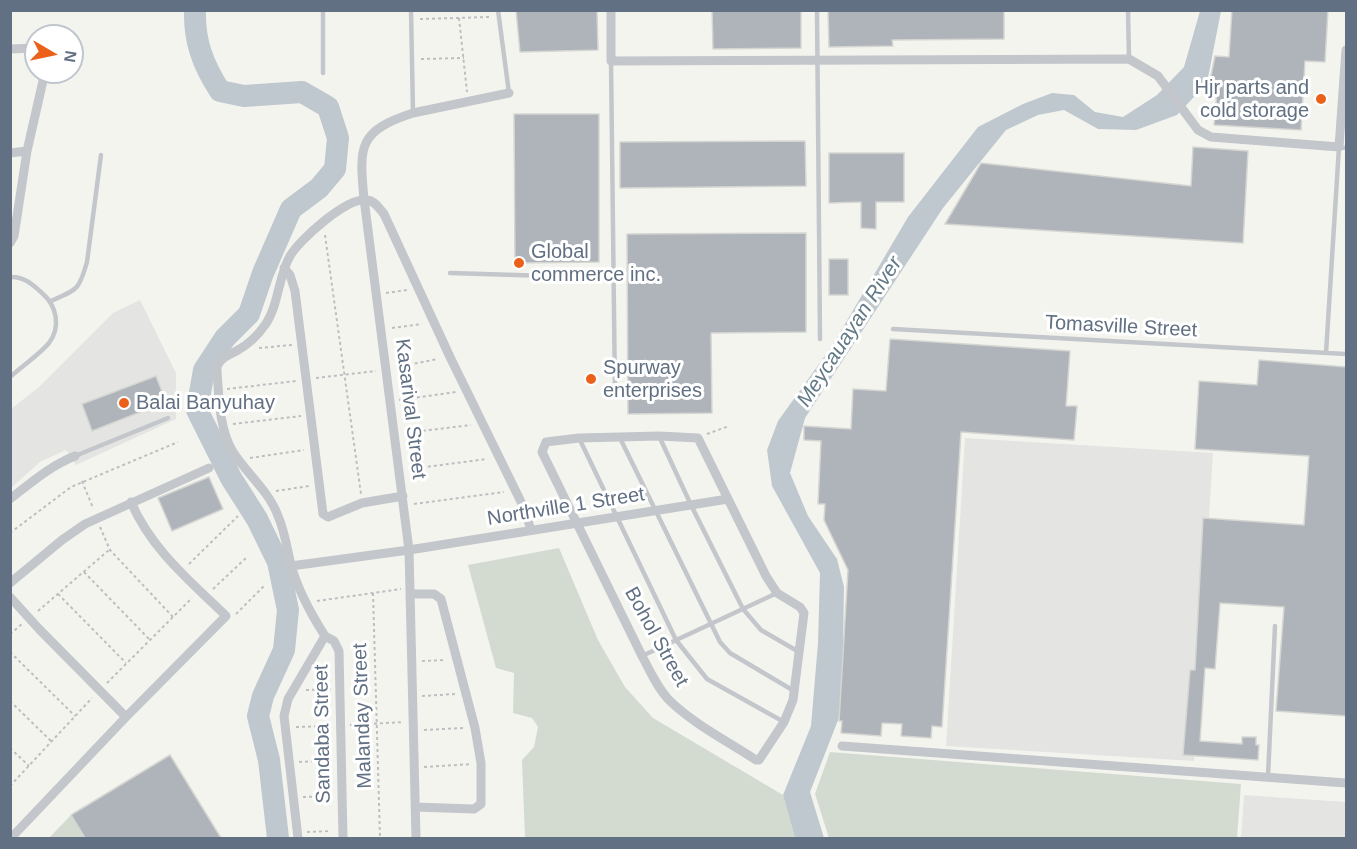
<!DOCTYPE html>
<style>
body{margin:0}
#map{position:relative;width:1357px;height:849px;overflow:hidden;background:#f4f4ef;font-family:Helvetica,sans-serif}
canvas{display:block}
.frame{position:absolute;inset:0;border:12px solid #617082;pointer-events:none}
.north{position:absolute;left:24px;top:24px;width:60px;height:60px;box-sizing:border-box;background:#fff;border:2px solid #c0c6cd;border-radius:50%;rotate:99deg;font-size:16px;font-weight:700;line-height:24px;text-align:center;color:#617082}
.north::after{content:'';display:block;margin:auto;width:21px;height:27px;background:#eb6119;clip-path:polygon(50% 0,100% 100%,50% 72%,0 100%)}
</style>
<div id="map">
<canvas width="1357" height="849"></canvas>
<div class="frame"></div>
<div class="north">N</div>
</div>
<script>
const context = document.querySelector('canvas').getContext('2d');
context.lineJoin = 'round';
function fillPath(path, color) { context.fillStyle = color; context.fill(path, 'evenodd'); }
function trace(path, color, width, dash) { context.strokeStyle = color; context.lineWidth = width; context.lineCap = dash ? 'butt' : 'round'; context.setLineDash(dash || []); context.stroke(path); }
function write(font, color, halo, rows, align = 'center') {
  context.font = font + ' Helvetica,sans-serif'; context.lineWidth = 6; context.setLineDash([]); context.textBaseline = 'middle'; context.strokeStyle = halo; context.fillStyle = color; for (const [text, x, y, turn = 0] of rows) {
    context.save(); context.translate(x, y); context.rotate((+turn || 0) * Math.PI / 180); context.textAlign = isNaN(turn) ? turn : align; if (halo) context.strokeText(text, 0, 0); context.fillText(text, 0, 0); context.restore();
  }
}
fillPath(new Path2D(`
 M140 300 176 373V419L76 465 66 450 40 462 11 488V409L39 387 113 313Z
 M965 438 1213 453 1194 761 946 746Z
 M1244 795 1346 802V838H1241Z`), '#e4e5e3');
fillPath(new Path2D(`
 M559 548 598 640 625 687 653 718 783 795 795 838H525L522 760 534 747 538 727 532 718 513 713 514 673 496 668 468 565Z
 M830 752 1241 784 1237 838H829L815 794Z
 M71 815 85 838H49Z`), '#d3dbd0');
fillPath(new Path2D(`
 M1200 11H1221L1207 83 1177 115 1136 130 1098 129 1064 110 1038 115 1006 130 943 208 805 418 790 473 808 516 837 559 844 587 842 710 810 792 824 838H795L783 795 811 726 818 643 820 573 772 486 767 450 778 421 832 346 908 217 978 127 1023 104 1052 93 1074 95 1095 112 1123 117 1157 95 1184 67Z`), '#bfc8ce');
trace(new Path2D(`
 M195 10C194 41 203 65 220 91L244 96 302 92 328 107 338 138 335 169 319 188 291 209 263 273 249 314 225 338 204 370 197 410 231 478 257 519 278 562 288 610 284 650 263 696 258 716 269 760 278 838`), '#bfc8ce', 22);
const building = new Path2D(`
 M516 10H597L598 50 520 52Z
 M712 10H801V48L713 49Z
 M828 10H1004V39L892 40 893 46 829 47Z
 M1232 10H1328L1325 62 1305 61 1301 130 1214 125 1217 91 1208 90 1215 56 1229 57Z
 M514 114H599V262L515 263Z
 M805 141 806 186 620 188V142Z
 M1193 147 1248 151 1243 243 945 224 981 163 1191 186Z
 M829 153H904V202H876V229L861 228V202L829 203Z
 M806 233V332L711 333 712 413 628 414 627 234Z
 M829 259H848V295H829Z
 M890 339 1070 351 1066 406H1077L1074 440 961 432 942 727 932 726 931 738 901 736 902 724 882 723 881 736 841 733 842 721H839L848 570 824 520 825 504H818L821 441 804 440V426L851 429 853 389 886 391Z
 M1259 360 1347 367V716L1276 711 1284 607 1220 603 1215 669 1205 668 1200 741 1242 744V737H1256V745H1259L1258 760 1183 755 1190 670H1195L1203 518 1304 525 1309 456 1195 449 1199 381 1257 385Z
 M156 376 166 402 92 431 82 404Z
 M209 477 223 509 172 531 158 498Z
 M170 755 221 838H85L71 815Z`);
fillPath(building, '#aeb4ba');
trace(building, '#d5d5d2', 1.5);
trace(new Path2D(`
 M459 18 467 92
 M420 19 490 17
 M421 59 464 58
 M325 235 361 494
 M386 293 407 290
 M392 328 422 324
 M259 348 292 345
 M397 367 438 359
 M316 378 376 371
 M227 389 296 381
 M399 400 456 392
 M233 424 301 416
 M405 433 471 425
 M707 434 729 426
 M250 458 304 450
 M410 469 487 459
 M82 481 93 508
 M276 491 309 486
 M414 504 504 492
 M100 527 110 550 173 617
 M10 533 71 487 178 442
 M189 564 238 516
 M84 572 150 640
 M213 589 246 558
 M373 593 380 838
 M58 594 126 663
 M317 601 401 589
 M38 611 109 550
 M236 614 264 586
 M10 634 22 624
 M10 652 75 716
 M422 661 446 660
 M107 683 192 598
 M306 690 331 689
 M422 696 455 694
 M10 701 51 741
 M350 725 404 722
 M296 727 329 726
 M424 730 463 728
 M10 748 29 766
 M299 762 333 760
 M424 767 472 764
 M10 786 92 698
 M303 797 330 796
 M307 832 331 831`), '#bdbec0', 2, [3, 3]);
trace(new Path2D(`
 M323 10V73
 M411 10 413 113
 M498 10 509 93
 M817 10 820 339
 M1128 10 1129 59
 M611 61 615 395
 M450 273 614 278
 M10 277C24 276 33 285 42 293 57 306 61 327 49 343 40 354 21 367 10 377
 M51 301C78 289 79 290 87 262L101 155
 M893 329 1346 354
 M1326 353 1339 147 1346 148
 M619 436 720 642 730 653 794 691
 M659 436 691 505 743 609 761 630 799 652
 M579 438 676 640 707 679 784 722
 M75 456 168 418
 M642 656 777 593
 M1268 776 1275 626`), '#c3c6ca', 4.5);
trace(new Path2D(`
 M611 10V61L1129 59 1158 76 1198 130 1211 137 1339 147 1346 50
 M46 36 47 33
 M10 49 36 48
 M10 153 27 151
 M10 243 14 236 27 151 45 72
 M284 268 290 275 295 291 323 514 328 517 362 503 403 496
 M659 436 698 438 766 576 777 593 800 607 804 613 793 700 784 722 759 760H756C727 741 694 724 670 701 658 689 650 671 642 656L542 452 546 442 579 438Z
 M10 499C32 482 50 466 75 456
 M291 566 409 550 728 499
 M10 583 62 540 85 524 209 468
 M411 594H434L441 599 475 728 481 763V804L474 809 415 807
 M10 597 39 629 126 717
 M325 636C311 614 298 591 291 565 287 549 285 532 278 516 269 491 247 474 233 452 219 429 219 397 217 371 217 368 217 365 219 363 223 356 232 354 238 350 249 344 258 335 265 325 279 305 278 277 290 256 299 240 347 197 367 200 375 201 379 208 384 214L450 357 524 508 531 530
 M325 636 334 641 339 651 343 838
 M842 746 1346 783
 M11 838 126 717 226 616C190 581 151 549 131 502
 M298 838 284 716 288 699 325 636
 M416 838 409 550 364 199C359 146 358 131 413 113L509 93`), '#c3c6ca', 9);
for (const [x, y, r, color] of [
 [1321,99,6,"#eb6119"],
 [519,263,6,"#eb6119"],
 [591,379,6,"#eb6119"],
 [124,403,6,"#eb6119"]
]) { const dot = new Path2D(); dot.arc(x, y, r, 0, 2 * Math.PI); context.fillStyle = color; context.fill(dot); trace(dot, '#fff', 2); }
write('20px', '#617082', '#fff', [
 ["Hjr parts and",1309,88,"right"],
 ["cold storage",1309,111,"right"],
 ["Global",531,252],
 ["commerce inc.",531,275],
 ["Spurway",603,368],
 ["enterprises",603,391],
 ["Balai Banyuhay",136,403]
], 'left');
write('20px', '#617082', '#fff', [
 ["Tomasville Street",1121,327,3],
 ["Kasarival Street",410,409,83],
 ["Northville 1 Street",566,507,-9],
 ["Bohol Street",656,637,61],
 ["Malanday Street",363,716,-92],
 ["Sandaba Street",323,734,-91]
]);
write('italic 21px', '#627987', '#fff', [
 ["Meycauayan River",850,332,-57]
]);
</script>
